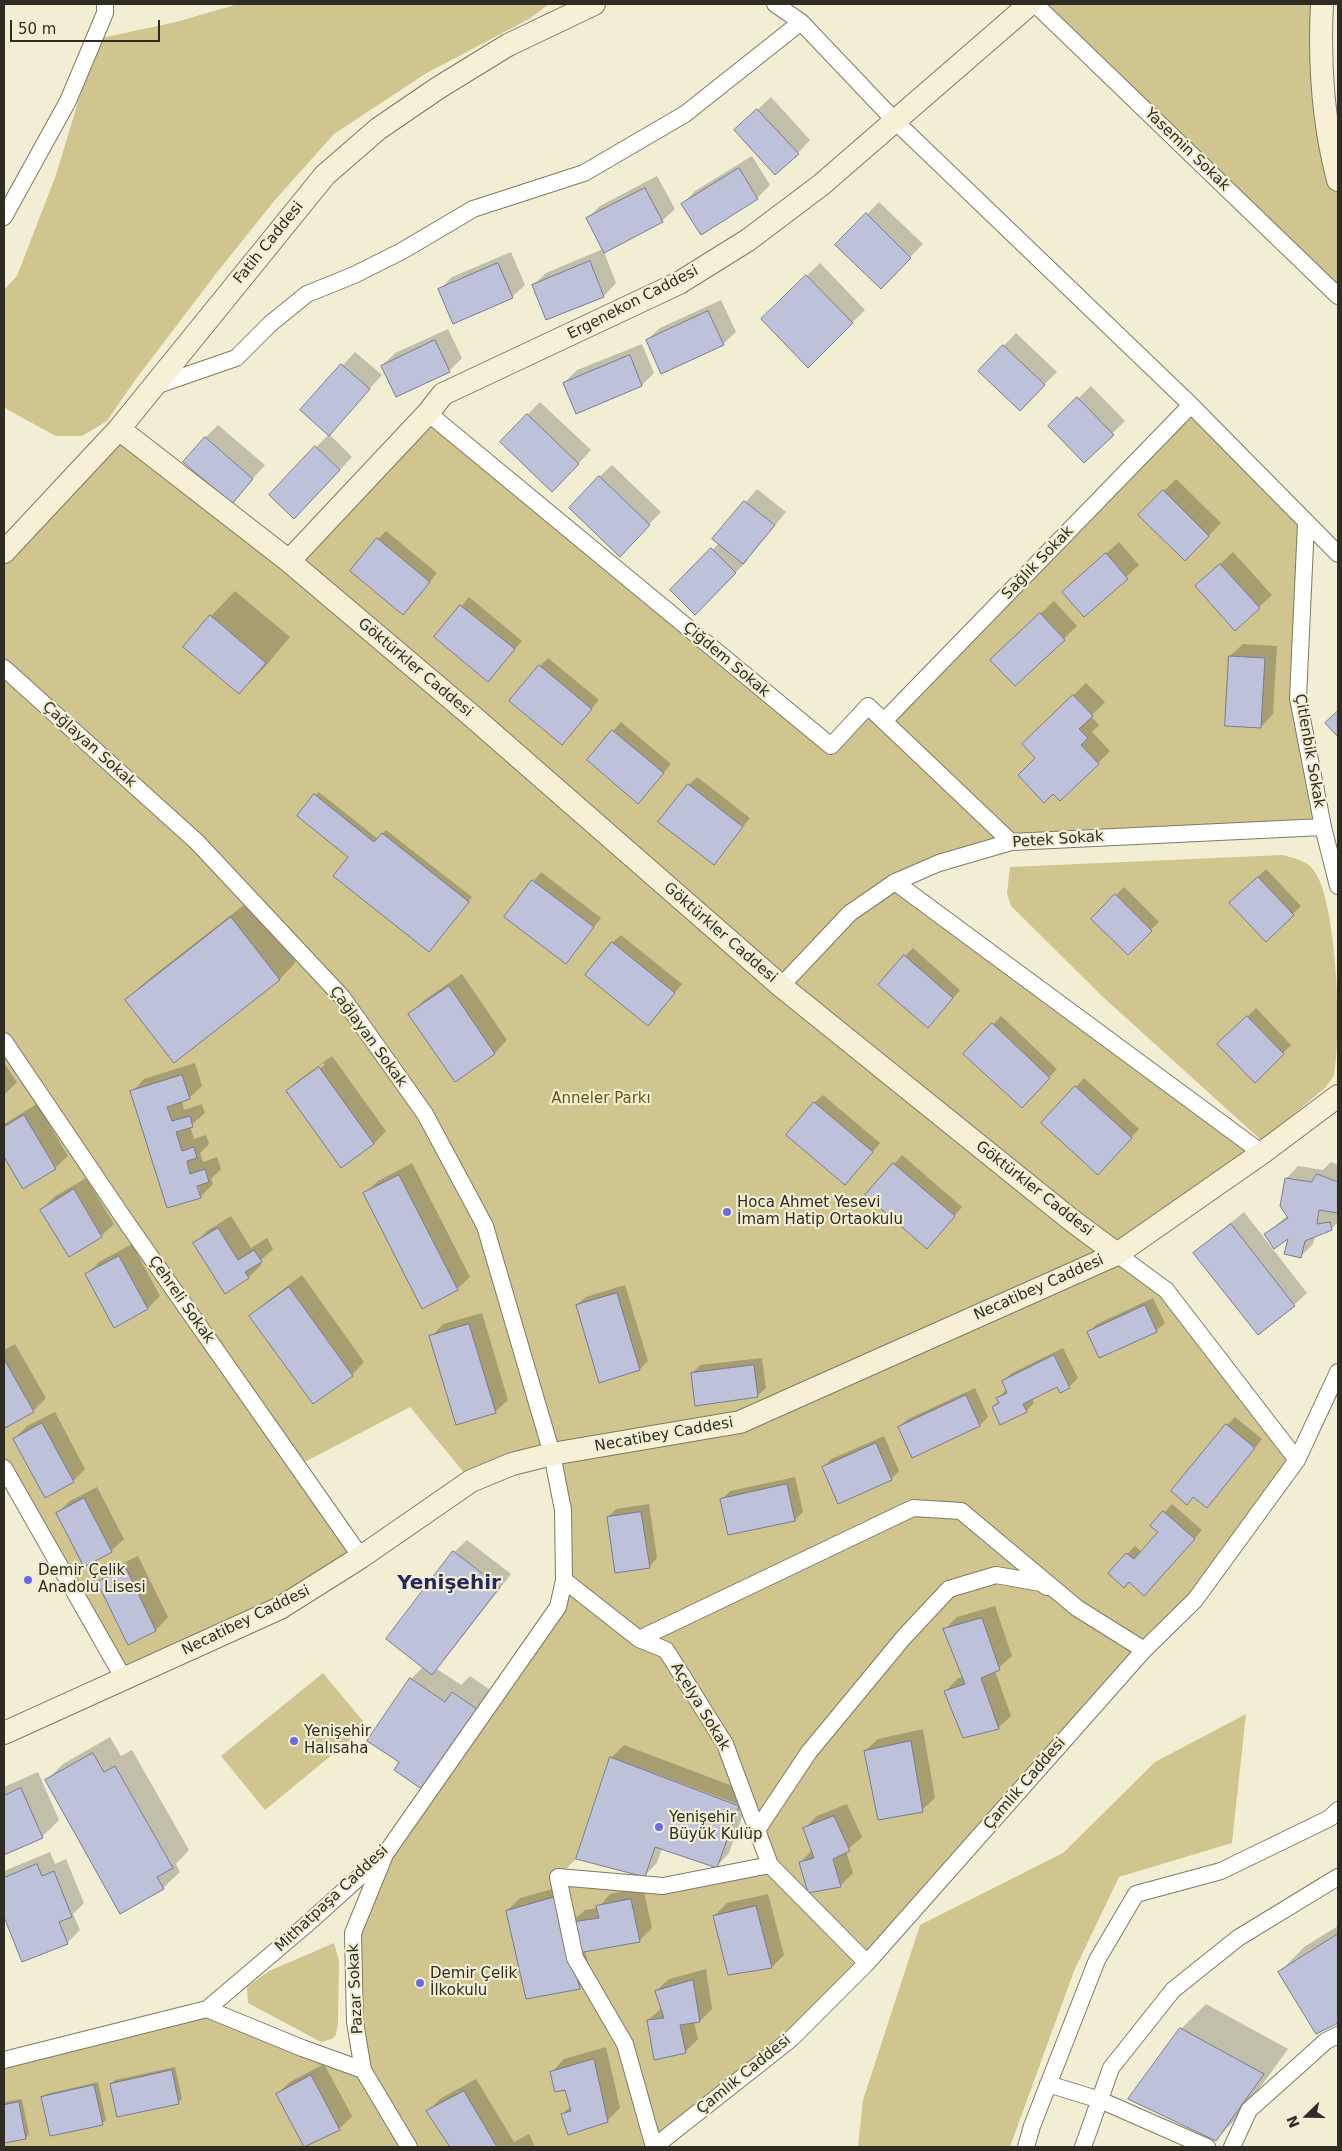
<!DOCTYPE html>
<meta charset="utf-8">
<style>
body{margin:0}
#map{position:relative;width:1342px;height:2151px;overflow:hidden;background:#f2eed4;font-family:"DejaVu Sans",sans-serif}
canvas{display:block}
.frame{position:absolute;inset:0;border:5px solid #2e2c23;pointer-events:none}
.north{position:absolute;left:1282px;top:2091px;width:50px;height:50px;-webkit-text-stroke:4px #f2eed4;paint-order:stroke;rotate:248deg;font-size:14px;font-weight:700;line-height:20px;text-align:center;color:#2e2c23}
.north::after{content:'';display:block;margin:auto;width:18px;height:22px;background:#2e2c23;clip-path:polygon(50% 0,100% 100%,50% 72%,0 100%)}
.scale{position:absolute;left:10px;top:20px;width:150px;height:22px;box-sizing:border-box;border:2px solid #2e2c23;border-top:0;padding-left:6px;font-size:15px;line-height:18px;white-space:nowrap;color:#2e2c23;-webkit-text-stroke:4px #f2eed4;paint-order:stroke}
</style>
<div id="map">
<canvas width="1342" height="2151"></canvas>
<div class="frame"></div>
<div class="north">N</div>
<div class="scale">50 m</div>
</div>
<script>
const context = document.querySelector('canvas').getContext('2d');
context.lineJoin = 'round';
function fillPath(path, color) { context.fillStyle = color; context.fill(path, 'evenodd'); }
function trace(path, color, width, dash) { context.strokeStyle = color; context.lineWidth = width; context.lineCap = dash ? 'butt' : 'round'; context.setLineDash(dash || []); context.stroke(path); }
function write(font, color, halo, rows, align = 'center') {
  context.font = font + ' "DejaVu Sans",sans-serif'; context.lineWidth = 4.5; context.setLineDash([]); context.textBaseline = 'middle'; context.strokeStyle = halo; context.fillStyle = color; for (const [text, x, y, turn = 0] of rows) {
    context.save(); context.translate(x, y); context.rotate((+turn || 0) * Math.PI / 180); context.textAlign = isNaN(turn) ? turn : align; if (halo) context.strokeText(text, 0, 0); context.fillText(text, 0, 0); context.restore();
  }
}
fillPath(new Path2D(`
 M238 4H549L529 19 425 74 334 134 275 200 218 271 133 383 107 421 82 436H56L8 410 4 406V290L17 276 56 175 97 39 176 22Z
 M1035 4H1322L1338 180V296Z
 M1191 405 1306 523 1298 698 1323 827 1011 842 895 882 1262 1153 1117 1254 1166 1290 1297 1460 1195 1600 867 1963 654 2147H4V2058L207 2009 363 2069 353 1933 386 1853 558 1607 564 1580 552 1454 471 1481 410 1407 297 1466 361 1557 124 1679 4 1468V552L119 429 289 560 428 413 831 746 868 706 884 720ZM610 1757 749 1808 770 1865 663 1886 558 1877 576 1859Z
 M1283 855C1296 859 1307 860 1315 872 1337 905 1342 1036 1334 1075 1333 1079 1328 1083 1326 1087L1262 1141 1103 997 1011 906 1007 893 1010 867Z
 M323 1673 367 1726 265 1810 221 1756Z
 M1246 1714 1232 1843 1119 1877 1074 1971 1010 2147H858L863 2100 920 1925 1063 1853 1155 1762Z
 M334 1943 339 1961 338 2022 336 2035 332 2039 321 2042 248 2003 247 1987 269 1971Z`), '#d0c58e');
fillPath(new Path2D(`
 M771 97 810 140 798 153 749 118Z
 M752 156 770 185 757 198 701 233 683 204 695 191Z
 M657 176 675 209 662 221 604 252 616 283 604 296 547 319 533 285 546 273 603 249 587 219 600 206Z
 M879 202 923 244 881 287 837 245Z
 M511 252 525 285 512 297 440 289 452 277Z
 M820 263 865 310 808 366 762 319Z
 M721 300 736 332 723 344 647 340 660 328Z
 M448 329 462 358 449 371 382 366 395 353Z
 M1016 333 1057 372 1020 409 980 371Z
 M642 344 654 373 642 385 577 412 564 383 577 370Z
 M355 352 382 375 329 434 352 457 307 505 270 495 329 434 302 410Z
 M1091 386 1125 421 1084 461 1050 426Z
 M540 402 591 450 565 478 501 442Z
 M218 425 265 465 232 502 205 438Z
 M612 465 661 512 632 542 599 477Z
 M1176 479 1221 523 1185 560 1140 515Z
 M757 489 786 512 747 559 748 560 695 614 672 590 719 543 714 539Z
 M386 531 437 573 411 605 378 539Z
 M1119 542 1139 565 1084 616 1063 592Z
 M1233 552 1272 595 1259 607 1209 574Z
 M235 591 290 637 264 668 239 693 211 616Z
 M469 597 522 641 488 680 436 637Z
 M1054 601 1077 626 1015 685 1004 647Z
 M1243 644 1277 646 1273 714 1261 727 1230 656Z
 M548 658 599 700 562 743 540 666Z
 M1086 683 1105 702 1091 716 1099 725 1092 732 1110 751 1098 763 1037 758 1036 731Z
 M621 722 671 764 646 794 588 760Z
 M697 777 750 818 714 864 689 785Z
 M319 792 378 839 386 830 472 897 433 947 350 857 315 795Z
 M1266 869 1301 906 1266 940 1239 895Z
 M541 872 601 918 566 962 506 917Z
 M1124 887 1159 922 1128 953 1093 919Z
 M249 901 296 962 280 979 175 1061 127 1000 144 983Z
 M621 935 682 984 648 1024 612 943Z
 M913 948 960 990 936 1018 905 956Z
 M462 974 507 1040 495 1053 455 1080 410 1014 423 1001Z
 M1256 1008 1291 1045 1255 1081 1219 1044Z
 M1001 1016 1057 1069 1030 1098 965 1054Z
 M332 1056 386 1131 374 1144 342 1167 287 1091 300 1079ZM323 1063 325 1065 300 1083V1080Z
 M4 1063 17 1082 4 1095Z
 M195 1063 202 1086 189 1098 182 1101 184 1110 202 1104 205 1113 190 1126 194 1139 206 1135 209 1144 200 1153 203 1162 217 1157 221 1169 211 1179 213 1184 200 1197 132 1092 144 1079ZM196 1180 200 1191H197Z
 M1084 1078 1139 1129 1106 1165 1043 1123Z
 M823 1095 880 1143 853 1175 814 1103Z
 M37 1104 68 1156 55 1168 23 1187 4 1154V1124Z
 M902 1155 962 1207 935 1239 867 1195Z
 M1331 1162 1338 1165V1222L1331 1229 1315 1236 1313 1244 1300 1257 1291 1236 1266 1234 1288 1215 1286 1179 1298 1166 1323 1170Z
 M412 1163 470 1277 457 1289 365 1193 378 1181Z
 M86 1178 114 1224 101 1236 41 1210 54 1197Z
 M1244 1212 1307 1293 1294 1305 1195 1253 1208 1241Z
 M231 1216 251 1248 267 1238 273 1249 259 1262 261 1265 249 1277 225 1292 195 1243 207 1231Z
 M132 1244 160 1296 148 1308 87 1274 99 1262Z
 M302 1275 364 1362 352 1375 251 1316 264 1304Z
 M625 1285 648 1361 640 1369 577 1305 586 1297Z
 M1153 1298 1165 1323 1156 1331 1100 1357 1089 1332 1097 1324Z
 M482 1313 508 1400 495 1412 431 1337 443 1324Z
 M15 1344 46 1398 33 1411 6 1426 4 1423V1350Z
 M1063 1348 1078 1378 1070 1386 1060 1391 1057 1386 1032 1398 1034 1403 1026 1411 993 1407 999 1401 998 1398 1006 1390 1003 1381 1012 1373Z
 M762 1358 766 1388 757 1396 692 1374 700 1365Z
 M975 1388 988 1417 980 1425 899 1427 908 1419Z
 M55 1412 85 1469 73 1481 14 1439 27 1426Z
 M1235 1417 1262 1439 1215 1498 1227 1425Z
 M884 1436 899 1471 891 1479 823 1468 831 1459Z
 M795 1477 803 1512 795 1520 722 1499 730 1491Z
 M97 1487 124 1539 111 1551 57 1513 70 1501Z
 M649 1504 657 1558 649 1567 608 1517 616 1509Z
 M1172 1504 1202 1530 1153 1586 1130 1581 1127 1554 1135 1546 1142 1552 1159 1532 1152 1526Z
 M467 1540 511 1574 437 1669 461 1685 470 1676 496 1694 442 1773 401 1762 411 1679 423 1667 454 1552Z
 M138 1556 168 1617 156 1630 99 1582 111 1569Z
 M995 1606 1012 1656 995 1671 1011 1716 998 1728 946 1691 958 1678 963 1677 944 1630 957 1617Z
 M923 1729 935 1798 922 1810 865 1751 878 1739Z
 M110 1737 121 1756 132 1750 189 1850 176 1864 180 1872 163 1888 46 1781 63 1764Z
 M624 1745 751 1793 729 1853 717 1866 662 1848 657 1863 644 1876 611 1758Z
 M38 1772 59 1820 42 1837 4 1854V1787Z
 M847 1804 862 1837 846 1851 853 1873 840 1886 800 1863 812 1850 804 1829 817 1816Z
 M50 1852 55 1864 66 1859 84 1903 73 1914 80 1930 67 1943 23 1961 4 1914V1871Z
 M567 1885 576 1918 585 1910 598 1908 610 1894 643 1887 652 1928 639 1941 585 1950 591 1975 579 1987 507 1911 520 1898Z
 M768 1894 784 1955 772 1967 714 1916 727 1903Z
 M1338 1926V2022L1317 2032 1280 1972 1304 1947Z
 M706 1969 712 2009 700 2021 694 2022 698 2039 685 2052 648 2020 662 2008 656 1991 669 1979Z
 M1206 2004 1288 2049 1240 2115 1215 2140 1181 2029Z
 M606 2047 620 2108 607 2121 562 2114 571 2106 566 2089 552 2072 564 2059Z
 M324 2064 352 2116 339 2129 305 2147 277 2094 290 2082Z
 M175 2067 182 2099 178 2102 111 2084 115 2080Z
 M476 2079 514 2142 529 2134 535 2147H452L428 2111 440 2099Z
 M98 2082 106 2120 102 2123 43 2097 46 2094Z
 M22 2099 29 2134 25 2138 4 2142V2102Z`), '#0003');
const building = new Path2D(`
 M757 109 799 154 775 175 734 130Z
 M739 168 758 199 701 235 681 204Z
 M645 188 663 222 604 253 586 218Z
 M866 213 911 258 881 289 835 245Z
 M590 261 604 297 546 320 532 285Z
 M498 263 513 298 453 324 438 289Z
 M806 275 853 323 808 368 761 319Z
 M708 311 724 345 661 374 646 340Z
 M435 340 450 372 396 397 381 366Z
 M1003 345 1045 385 1020 411 978 371Z
 M630 355 642 386 576 414 563 383Z
 M341 364 370 389 329 436 300 410Z
 M1077 397 1114 435 1084 463 1048 426Z
 M527 414 579 464 552 492 500 442Z
 M205 437 253 479 232 504 183 462Z
 M315 446 340 470 294 519 269 495Z
 M599 476 650 525 620 557 569 508Z
 M1163 490 1209 536 1185 561 1138 515Z
 M744 501 775 525 743 564 712 539Z
 M377 538 430 582 403 615 350 571Z
 M711 548 736 573 695 615 670 590Z
 M1106 553 1128 579 1084 617 1062 592Z
 M1220 564 1260 608 1235 631 1195 586Z
 M460 605 515 649 488 682 434 637Z
 M1040 613 1065 640 1015 686 990 660Z
 M210 615 266 663 239 694 183 647Z
 M1229 656 1265 658 1261 728 1225 726Z
 M539 665 592 709 562 745 509 701Z
 M1073 695 1093 716 1079 729 1088 738 1081 745 1099 764 1060 801 1053 794 1044 803 1018 775 1035 758 1022 744Z
 M1338 711V737L1325 723Z
 M612 730 664 773 638 804 587 760Z
 M688 784 743 827 714 865 658 822Z
 M314 794 374 842 382 833 469 902 429 952 333 876 348 857 297 816Z
 M1258 877 1294 915 1266 942 1229 903Z
 M532 880 594 927 566 964 504 917Z
 M1115 894 1152 931 1128 955 1091 919Z
 M231 917 280 980 174 1063 125 1000Z
 M612 942 675 993 648 1026 585 975Z
 M904 955 953 998 928 1028 878 985Z
 M449 986 495 1054 455 1082 408 1014Z
 M1247 1016 1284 1054 1255 1083 1217 1044Z
 M992 1023 1050 1078 1022 1108 963 1054Z
 M319 1067 374 1144 341 1168 286 1091Z
 M182 1075 190 1099 167 1107 172 1121 190 1116 193 1127 176 1132 182 1151 194 1147 197 1158 187 1161 190 1174 205 1169 209 1182 197 1186 201 1198 167 1208 130 1091Z
 M1075 1086 1132 1138 1098 1175 1041 1123Z
 M814 1102 873 1152 845 1185 786 1135Z
 M24 1115 56 1169 23 1189 4 1157V1127Z
 M893 1163 955 1216 927 1249 865 1195Z
 M1317 1174 1338 1182V1213L1319 1210 1317 1224 1330 1222 1332 1230 1305 1241 1301 1258 1284 1254 1288 1239 1274 1249 1264 1234 1288 1218 1280 1206 1285 1178 1311 1182Z
 M399 1175 458 1290 422 1309 363 1193Z
 M74 1189 102 1237 69 1257 40 1210Z
 M1231 1224 1295 1306 1258 1335 1193 1253Z
 M218 1228 238 1260 254 1250 262 1262 245 1272 249 1278 225 1294 193 1243Z
 M119 1256 148 1309 114 1328 85 1274Z
 M289 1287 353 1376 313 1404 249 1316Z
 M617 1293 640 1370 599 1383 576 1305Z
 M1145 1305 1157 1332 1099 1358 1087 1332Z
 M469 1324 496 1413 456 1425 429 1336Z
 M1054 1355 1070 1388 1060 1393 1057 1387 1023 1404 1027 1412 1000 1425 992 1407 999 1403 996 1398 1007 1393 1002 1381Z
 M4 1359 34 1412 5 1428 4 1426Z
 M754 1365 758 1397 695 1406 691 1373Z
 M966 1395 980 1426 912 1458 898 1427Z
 M42 1423 74 1482 45 1498 13 1439Z
 M1226 1424 1255 1448 1207 1508 1193 1497 1187 1505 1171 1491Z
 M876 1443 892 1480 838 1504 822 1467Z
 M787 1484 795 1521 728 1535 720 1499Z
 M84 1498 112 1552 84 1567 56 1513Z
 M1163 1511 1195 1539 1144 1596 1129 1582 1124 1588 1108 1573 1126 1553 1134 1559 1158 1532 1150 1526Z
 M641 1512 650 1568 615 1573 607 1517Z
 M453 1551 500 1587 432 1675 386 1639Z
 M126 1568 156 1631 128 1645 97 1582Z
 M982 1618 1000 1670 981 1678 999 1729 963 1738 944 1691 965 1684 943 1629Z
 M410 1678 445 1702 452 1692 480 1711 426 1792 394 1770 399 1762 367 1741Z
 M911 1741 923 1812 878 1820 864 1751Z
 M93 1753 104 1772 115 1766 173 1868 157 1877 164 1889 120 1914 45 1780Z
 M610 1757 739 1806 717 1868 655 1847 645 1877 576 1859Z
 M21 1788 43 1838 4 1855V1796Z
 M834 1816 850 1851 833 1859 841 1887 808 1893 799 1862 814 1858 803 1828Z
 M37 1864 42 1876 54 1871 72 1917 59 1922 68 1944 22 1962 4 1917V1878Z
 M555 1897 580 1989 526 1999 506 1911Z
 M631 1899 640 1942 578 1953 571 1922 599 1918 596 1906Z
 M756 1906 772 1968 728 1975 713 1916Z
 M1338 1934V2023L1316 2034 1278 1972Z
 M693 1980 700 2022 680 2025 686 2053 654 2060 647 2020 664 2018 655 1991Z
 M1180 2028 1264 2074 1216 2141 1128 2099Z
 M594 2059 608 2122 568 2135 561 2114 571 2111 565 2090 555 2092 550 2072Z
 M172 2070 179 2104 117 2117 110 2084Z
 M311 2075 340 2130 304 2147 276 2094Z
 M94 2085 103 2125 50 2136 41 2097Z
 M464 2091 497 2147H450L426 2111Z
 M19 2102 26 2139 4 2143V2105Z`);
fillPath(building, '#bdc1d9');
trace(building, '#797c92', 1);
const street = new Path2D(`
 M775 4 801 22 895 121 1191 405 1338 554
 M1035 4 1338 296
 M4 217 68 101 105 13V4
 M155 386 236 358 270 324 307 294 354 275 402 251 473 209 584 173 685 114 801 22
 M428 413 831 746 868 706 1011 842
 M1306 523 1298 698 1323 827 1338 886
 M4 668 197 842 342 997 425 1114 485 1226 552 1454 563 1510 564 1580 558 1607 386 1853 306 1925 207 2009 4 2060
 M884 721 1191 405
 M895 882 1262 1153
 M781 986 850 913 895 882 939 863 1011 842 1323 827
 M4 1041 127 1223 361 1557
 M1117 1254 1166 1290 1297 1460
 M4 1468 124 1679
 M564 1580 639 1639 666 1650 725 1744 770 1865 867 1963
 M639 1639 913 1508 961 1511 1077 1608 1144 1650
 M757 1830 809 1752 904 1637 949 1589 996 1575 1041 1583 1047 1587
 M384 1857 353 1933 355 2022 363 2070 409 2147
 M207 2009 302 2048 363 2070
 M1048 2084 1100 2100 1207 2147
 M654 2147 791 2039 867 1963 1144 1650 1195 1600 1297 1460 1338 1372
 M654 2147 625 2044 575 1958 558 1877 663 1886 770 1865
 M1026 2147 1032 2126 1097 1960 1136 1894 1221 1871 1330 1818 1338 1810
 M1083 2147 1111 2068 1173 1990 1238 1938 1338 1877
 M1232 2147 1249 2110 1326 2041 1338 2035`);
const secondary = new Path2D(`
 M1322 4C1319 63 1323 123 1338 180
 M119 429 289 561 472 716 781 986 1070 1219 1117 1254
 M4 552 119 429 325 175 378 129 438 88 508 45 594 4
 M289 561 428 413 443 394 679 283 748 240 821 185 1030 4
 M4 1733 280 1608 361 1557 471 1481 512 1464 552 1454 740 1422 1117 1254 1262 1153 1338 1096`);
trace(street, '#7e7a63', 18);
trace(secondary, '#7e7a63', 24);
trace(street, '#fff', 16);
trace(secondary, '#f6f1d6', 22);
for (const [x, y, r, color] of [
 [727,1212,5,"#686be4"],
 [28,1580,5,"#686be4"],
 [294,1741,5,"#686be4"],
 [659,1827,5,"#686be4"],
 [420,1983,5,"#686be4"]
]) { const dot = new Path2D(); dot.arc(x, y, r, 0, 2 * Math.PI); context.fillStyle = color; context.fill(dot); trace(dot, '#f2eed4', 2); }
write('15px', '#2e2c23', '#f2eed4', [
 ["Yasemin Sokak",1187,150,44],
 ["Fatih Caddesi",269,243,-51],
 ["Ergenekon Caddesi",633,303,-27],
 ["Sağlık Sokak",1038,563,-46],
 ["Çiğdem Sokak",726,660,40],
 ["Göktürkler Caddesi",415,668,40],
 ["Çağlayan Sokak",89,745,42],
 ["Çitlenbik Sokak",1309,751,80],
 ["Petek Sokak",1058,840,-4],
 ["Göktürkler Caddesi",720,933,41],
 ["Çağlayan Sokak",368,1037,54],
 ["Göktürkler Caddesi",1034,1189,38],
 ["Necatibey Caddesi",1039,1288,-24],
 ["Çehreli Sokak",181,1300,55],
 ["Necatibey Caddesi",664,1435,-10],
 ["Necatibey Caddesi",246,1621,-26],
 ["Açelya Sokak",700,1707,59],
 ["Çamlık Caddesi",1025,1784,-49],
 ["Mithatpaşa Caddesi",332,1899,-43],
 ["Pazar Sokak",356,1989,-93],
 ["Çamlık Caddesi",744,2075,-39]
]);
write('15px', '#65580c', '#f2eed4', [
 ["Anneler Parkı",601,1099]
]);
write('15px', '#2e2c23', '#f2eed4', [
 ["Hoca Ahmet Yesevi",737,1203],
 ["İmam Hatip Ortaokulu",737,1220],
 ["Demir Çelik",38,1571],
 ["Anadolu Lisesi",38,1588],
 ["Yenişehir",304,1732],
 ["Halısaha",304,1749],
 ["Yenişehir",669,1818],
 ["Büyük Kulüp",669,1835],
 ["Demir Çelik",430,1974],
 ["İlkokulu",430,1991]
], 'left');
write('bold 20px', '#262760', '#f2eed4', [
 ["Yenişehir",449,1584]
]);
</script>
